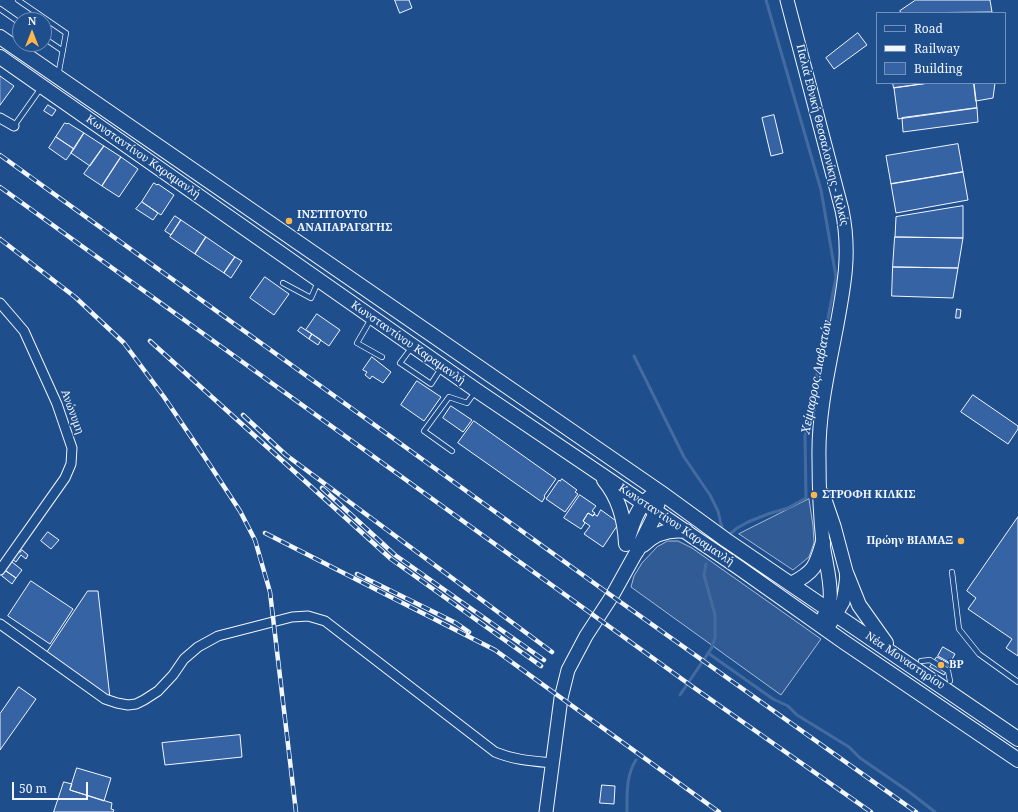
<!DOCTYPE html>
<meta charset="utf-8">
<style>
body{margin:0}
#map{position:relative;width:1018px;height:812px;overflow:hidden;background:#1f4e8c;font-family:"Noto Serif",serif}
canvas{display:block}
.legend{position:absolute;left:876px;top:12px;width:130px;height:72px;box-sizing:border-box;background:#1f4e8c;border:1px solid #7391ba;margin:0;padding:5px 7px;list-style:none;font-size:12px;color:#f2f6ff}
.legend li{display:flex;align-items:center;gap:8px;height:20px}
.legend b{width:20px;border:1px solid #7391ba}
.north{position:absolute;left:12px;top:12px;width:40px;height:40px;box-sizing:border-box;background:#1f4e8c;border:1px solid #7391ba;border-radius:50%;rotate:0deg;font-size:11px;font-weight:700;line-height:16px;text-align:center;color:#f2f6ff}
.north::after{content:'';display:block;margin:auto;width:14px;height:18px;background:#ffb74d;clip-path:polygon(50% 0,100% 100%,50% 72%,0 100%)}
.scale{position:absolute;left:12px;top:782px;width:76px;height:18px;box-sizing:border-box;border:2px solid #f2f6ff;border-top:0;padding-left:5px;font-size:12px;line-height:14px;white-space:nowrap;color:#f2f6ff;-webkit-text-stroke:3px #1f4e8c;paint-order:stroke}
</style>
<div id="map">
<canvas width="1018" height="812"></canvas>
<ul class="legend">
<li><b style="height:5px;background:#1f4e8c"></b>Road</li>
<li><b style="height:5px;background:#f2f6ff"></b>Railway</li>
<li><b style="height:11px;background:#3563a3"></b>Building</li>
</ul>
<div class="north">N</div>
<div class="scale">50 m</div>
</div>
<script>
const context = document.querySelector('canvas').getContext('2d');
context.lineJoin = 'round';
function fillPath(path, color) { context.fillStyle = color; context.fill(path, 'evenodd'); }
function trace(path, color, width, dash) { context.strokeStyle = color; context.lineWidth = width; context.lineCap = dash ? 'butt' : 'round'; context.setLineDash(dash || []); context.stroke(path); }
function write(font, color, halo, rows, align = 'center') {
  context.font = font + ' "Noto Serif",serif'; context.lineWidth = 3; context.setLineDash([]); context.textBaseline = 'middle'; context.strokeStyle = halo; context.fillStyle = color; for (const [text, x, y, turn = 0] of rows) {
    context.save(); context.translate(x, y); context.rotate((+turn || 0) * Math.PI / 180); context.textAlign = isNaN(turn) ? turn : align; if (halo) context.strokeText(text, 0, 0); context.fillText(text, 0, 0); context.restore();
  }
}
const built = new Path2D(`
 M809 499 813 526 814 543 809 557 793 570 739 534Z
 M668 541H678L692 548 821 639 781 695 631 587 634 576 642 563 657 547Z`);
fillPath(built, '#305b95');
trace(built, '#a8bbd7', 1);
trace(new Path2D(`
 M634 356 684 457 710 495 718 511 722 528 729 535 737 528 748 522 768 514 788 508 806 498 805 436 836 277 821 190 766 0
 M708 653 773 699 788 706 797 715 849 747 860 758 908 791 935 812
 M680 695 711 649 715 638V615L704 575 706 564
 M627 812C627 795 626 775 636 760`), '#446ba0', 3);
const building = new Path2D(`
 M395 0H409L412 8 400 13Z
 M916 0H990L992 12 901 13 900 11Z
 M858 33 867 45 834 69 826 58Z
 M0 76 14 86 0 105Z
 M893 83H929L894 88Z
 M929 83H974L977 108 898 119 894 88Z
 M974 83H995L993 98 976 101Z
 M48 105 56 110 52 116 44 111Z
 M977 108 978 122 903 132 902 118Z
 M774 115 783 153 771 156 762 118Z
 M65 123 67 124 68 123 84 133 74 149 56 137Z
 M84 133 104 146 90 166 71 153Z
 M56 137 74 149 66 160 49 148Z
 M958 144 963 172 891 184 886 156Z
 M104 146 121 157 102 186 84 174Z
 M121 157 138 169 119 197 102 186Z
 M963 172 968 200 896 213 891 184Z
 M154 183 157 185 158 184 174 195 161 215 142 202Z
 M142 202 158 213 153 220 136 209Z
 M963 206V238L895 237 896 217Z
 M175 216 181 220 171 235 165 231Z
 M181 220 206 237 195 254 170 237Z
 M206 237 235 257 224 273 195 254Z
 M895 237 963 238 958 268 893 267Z
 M235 257 242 261 231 278 224 273Z
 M893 267 958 268 953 298 892 296Z
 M265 277 289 294 274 315 250 298Z
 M957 309 961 310 960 318H956Z
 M317 314 340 330 329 346 306 330Z
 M301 327 312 334 309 339 298 331Z
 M312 334 321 340 318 345 309 339Z
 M372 357 391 372 383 383 372 376 370 379 365 375 367 372 363 370Z
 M417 381 441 397 424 421 401 405Z
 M973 395 1018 426V429L1008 444 961 412Z
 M451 406 472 420 463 432 443 418Z
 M474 421 556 479 544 496 545 497 542 502 458 443Z
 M562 479 577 490 575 492 578 494 565 512 546 499 559 480 560 481Z
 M580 495 596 506 592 511 595 513 593 516 588 513 583 521 585 523 581 529 564 518Z
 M601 510 619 523 603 547 584 534 590 526 583 521 588 513 593 516 594 514 597 516Z
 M1018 517V656L1006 648 1012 639 968 609 976 598 967 591Z
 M48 532 59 540 51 549 41 541Z
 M22 550 28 555 26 559 21 555 16 562 12 559 18 551 20 552Z
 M12 562 22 570 16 578 6 571Z
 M6 571 16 578 12 584 2 576Z
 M31 581 73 609 50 644 8 616Z
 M88 591H98L110 698 46 654Z
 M943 647 955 654 950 663 938 656Z
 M937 657 950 664 944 675 930 667Z
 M19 687 36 699 0 750V714Z
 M240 735 242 757 165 765 162 743Z
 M77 768 111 778 104 801 70 790Z
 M64 782 72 784 70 790 112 803 111 809 114 810 113 812H54Z
 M602 785 615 786 614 804 600 803Z`);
fillPath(building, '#3563a3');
trace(building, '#f2f6ff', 1);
const lane = new Path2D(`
 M18 0 66 33 58 76
 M0 9 20 23
 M44 38 63 51
 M14 126 41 88
 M283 283 311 298 318 282
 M371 319 357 343 382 357
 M412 347 400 363 431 384 442 367
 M452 451 424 431 449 397 467 403 475 392
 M952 572 959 629 979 654 1018 682
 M921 661 930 660 948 671 950 681`);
const street = new Path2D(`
 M0 118 14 126
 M0 303 24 331 57 404 72 448 71 464 65 478 0 570
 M0 624 105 699 117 703 128 705 136 704 144 700 158 691 173 675 184 659 198 647 218 636 292 617 308 616 325 621 495 752C514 760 532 761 553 763`);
const secondary = new Path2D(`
 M787 0 842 210C851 253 844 287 836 330 828 372 818 415 819 458 819 486 820 515 823 543 825 561 832 582 830 600 829 610 824 616 819 624
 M823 494 834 526 847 575 845 591 843 602 830 624
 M546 812 561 698 568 670 586 636 612 596 637 551`);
const primary = new Path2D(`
 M0 37 660 492 726 540 1018 739
 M0 57 476 390 738 567 844 642 1018 760
 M604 480C620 499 625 521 626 544
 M628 538C633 523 637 508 650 497
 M643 545C655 533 669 529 686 531
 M637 551 653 519 658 502
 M847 575 859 605 886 643
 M791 584C814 572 816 567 823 542`);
trace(lane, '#f2f6ff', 6);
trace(street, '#f2f6ff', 11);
trace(secondary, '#f2f6ff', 15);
trace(primary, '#f2f6ff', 16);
trace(lane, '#1f4e8c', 4.5);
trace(street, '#1f4e8c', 9);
trace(secondary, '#1f4e8c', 13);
trace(primary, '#1f4e8c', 14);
const rail = new Path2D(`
 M0 155 612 596 916 812
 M0 187 693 687 871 812
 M0 239 75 297 124 343 164 397 204 456 240 511 255 540 270 592 296 812
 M150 341 391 559 541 666
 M243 415 286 455 552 652
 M322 488 395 555 544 660
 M265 533 495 650 719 812
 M357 574 456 623 469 632`);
trace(rail, '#f2f6ff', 4.5);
trace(rail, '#1f4e8c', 3, [9]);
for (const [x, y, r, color] of [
 [289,221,4,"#ffb74d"],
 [814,495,4,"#ffb74d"],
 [961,541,4,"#ffb74d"],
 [941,665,4,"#ffb74d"]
]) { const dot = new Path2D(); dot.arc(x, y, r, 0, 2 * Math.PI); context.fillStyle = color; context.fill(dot); trace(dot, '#1f4e8c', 1.5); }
write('11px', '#f2f6ff', '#1f4e8c', [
 ["Παλιά Εθνική Θεσσαλονίκης - Κιλκίς",822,135,76],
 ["Κωνσταντίνου Καραμανλή",143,157,35],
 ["Κωνσταντίνου Καραμανλή",408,343,35],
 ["Ανώνυμη",72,412,70],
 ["Κωνσταντίνου Καραμανλή",676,525,34],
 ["Νέα Μοναστηρίου",905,661,34]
]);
write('bold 11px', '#f2f6ff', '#1f4e8c', [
 ["ΙΝΣΤΙΤΟΥΤΟ",297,215],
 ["ΑΝΑΠΑΡΑΓΩΓΗΣ",297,228],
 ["ΣΤΡΟΦΗ ΚΙΛΚΙΣ",822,495],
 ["Πρώην ΒΙΑΜΑΞ",953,541,"right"],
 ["BP",949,665]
], 'left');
write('italic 12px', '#f2f6ff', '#1f4e8c', [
 ["Χείμαρρος Διαβατών",817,377,-79]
]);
</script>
